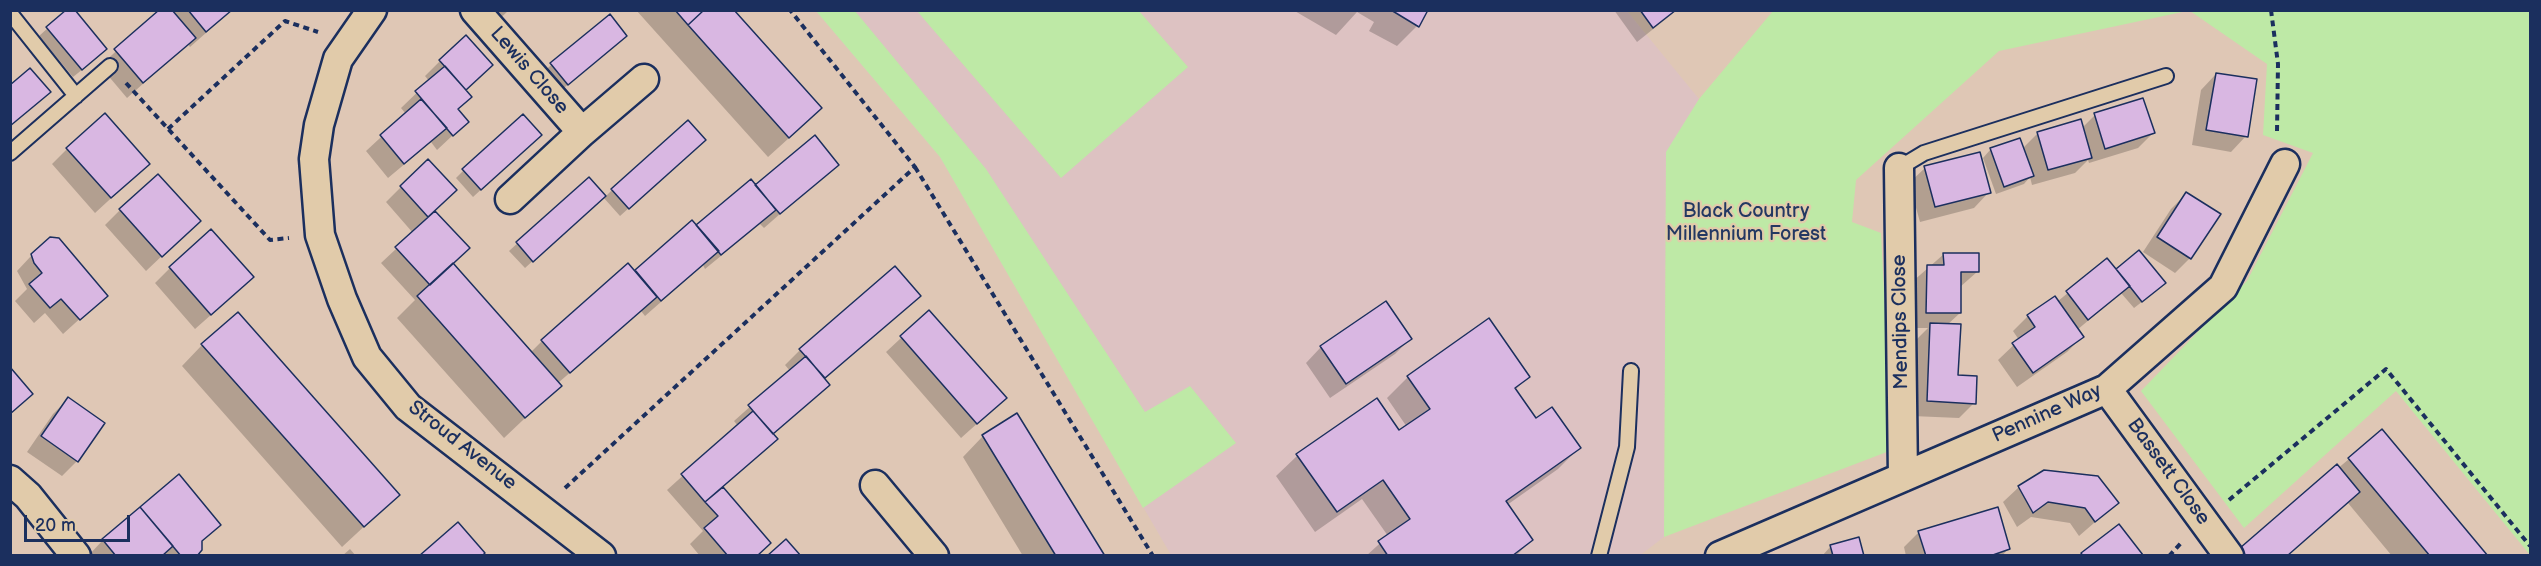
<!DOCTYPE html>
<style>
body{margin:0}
#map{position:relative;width:2541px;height:566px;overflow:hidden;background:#dfc7b5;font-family:"Balsamiq Sans",sans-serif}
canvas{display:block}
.frame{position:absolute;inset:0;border:12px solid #1b2f5e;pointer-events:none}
.scale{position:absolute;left:24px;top:515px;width:106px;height:27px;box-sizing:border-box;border:3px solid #1b2f5e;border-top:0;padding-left:8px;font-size:18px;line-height:21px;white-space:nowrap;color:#1b2f5e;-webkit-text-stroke:4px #e1cbaa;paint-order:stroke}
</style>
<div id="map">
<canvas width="2541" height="566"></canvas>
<div class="frame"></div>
<div class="scale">20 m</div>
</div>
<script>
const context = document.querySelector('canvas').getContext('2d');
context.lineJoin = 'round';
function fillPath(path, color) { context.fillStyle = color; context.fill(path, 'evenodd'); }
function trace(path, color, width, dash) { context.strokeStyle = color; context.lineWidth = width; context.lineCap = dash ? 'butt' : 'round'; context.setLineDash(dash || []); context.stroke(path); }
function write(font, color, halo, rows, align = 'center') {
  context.font = font + ' "Balsamiq Sans",sans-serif'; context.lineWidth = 4.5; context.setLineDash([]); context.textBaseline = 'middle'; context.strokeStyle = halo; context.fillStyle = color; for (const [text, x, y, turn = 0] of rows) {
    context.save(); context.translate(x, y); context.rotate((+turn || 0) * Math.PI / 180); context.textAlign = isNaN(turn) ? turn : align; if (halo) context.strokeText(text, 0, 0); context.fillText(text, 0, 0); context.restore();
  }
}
fillPath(new Path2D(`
 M816 11H1627L1699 99 1666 153 1664 537 1639 556 1171 555 940 157Z`), '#ddc2c2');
fillPath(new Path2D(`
 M816 11H855L986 169 1145 412 1190 386 1236 443 1143 508 940 157Z
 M917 11H1139L1188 67 1061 178Z
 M1773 11H2187L1999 51 1856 180 1852 222 1881 233 1892 450 1664 537 1666 152 1699 99Z
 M2190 11H2530V555L2396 391 2244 528 2141 391 2247 281 2313 153 2263 135 2267 64Z`), '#bee9a6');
fillPath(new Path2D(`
 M68 10 98 57 73 77 39 36Z
 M161 10H232L190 47 188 44 127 98 100 66Z
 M476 10H509L491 27Z
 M636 10H732L799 129 768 157Z
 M1293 10H1426L1417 26 1397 46 1369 31 1374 22 1357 12 1336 35Z
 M1614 10H1677L1637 42Z
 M610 16 618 43 559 92 543 72Z
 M440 61 476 81 464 91 457 110 467 122 437 150 431 142 388 178 366 151 406 114 401 108 429 81 425 76Z
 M2216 74 2246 136 2231 152 2192 145 2201 90Z
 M2095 115 2153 133 2138 148 2089 163 2088 160 2075 173 2032 185 2030 177 2024 184 1996 194 1983 158 1990 150 2019 140 2022 149 2038 133 2082 128Z
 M532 143 473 197 456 178 464 170Z
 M696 148 620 216 603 197 525 268 509 251 588 179 605 197 612 190Z
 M67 149 132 179 95 213 52 164Z
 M837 164 764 228 760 224 705 269 703 265 645 316 641 311 558 383 560 385 504 438 397 318 415 300 381 263 413 233 386 202 401 187 434 211 468 248 452 264 530 353 542 341 634 272 692 222 696 227 755 187Z
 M1925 168 1989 192 1974 208 1920 222 1909 183Z
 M2186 194 2190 258 2175 273 2143 252 2171 209Z
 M120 210 183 236 146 271 105 225Z
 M1944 254 1977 272 1960 287V313L1947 325 1957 377 1974 403 1959 418 1912 416 1916 340 1928 328H1912V282Z
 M32 255 106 295 63 334 45 313 34 323 15 301 27 289 17 271Z
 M2107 260 2116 271 2156 291 2134 308 2121 293 2077 330 2082 337 2067 352 2017 387 1998 360 2019 340 2013 331 2028 316 2057 302Z
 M170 268 237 292 195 329 155 283Z
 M919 296 824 380 828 384 772 435 722 488 769 543 756 556H700L690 544 703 531 667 490 738 426 734 421 790 371 785 365 800 350Z
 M929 312 989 413 961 438 886 352Z
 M1488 320 1528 377 1515 390 1535 420 1579 448 1558 469 1507 505 1531 540 1516 556H1366L1388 536 1362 499 1315 532 1276 476 1297 456 1376 400 1399 432 1407 427 1387 398 1408 377Z
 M1410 339 1395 354 1330 398 1306 363 1321 347Z
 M202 345 398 495 342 547 182 366Z
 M68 399 77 461 62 476 27 452 53 414Z
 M983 436 1103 556H1023L963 457Z
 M2349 459 2486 556H2392L2348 503 2287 556H2234Z
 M2019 487 2117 503 2079 536 2070 523 2031 517 2017 527 2003 502Z
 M219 525 200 543 195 556H88L103 540Z
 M1919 532 2008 549 2002 556H1906L1904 547Z
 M1831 546 1862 556H1822Z
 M350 549 356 556H342Z`), '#0003');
const building = new Path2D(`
 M66 10H75L107 49 82 70 46 27Z
 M159 10H172L196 38 143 83 114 49Z
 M188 10H232L206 32Z
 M675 10H704L688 25Z
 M704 10H734L822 108 789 138 688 25Z
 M1391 10H1428L1419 27Z
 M1640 10H1676L1653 28Z
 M610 14 627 36 568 85 550 63Z
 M466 35 493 65 466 90 439 60Z
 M445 66 472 97 458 109 469 122 453 136 415 91Z
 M30 68 51 92 10 126V85Z
 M2216 73 2257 79 2248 137 2206 130Z
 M2143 98 2155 133 2105 149 2094 113Z
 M421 99 447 128 404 164 380 135Z
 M105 113 150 164 111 198 66 148Z
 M523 114 542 135 481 190 462 169Z
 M2081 119 2092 158 2048 170 2037 132Z
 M688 120 706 140 629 209 611 189Z
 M815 135 839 165 780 214 755 185Z
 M2020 138 2034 176 2004 187 1990 148Z
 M1980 152 1991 193 1935 207 1924 166Z
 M428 159 457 190 428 217 400 186Z
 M158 174 201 221 162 257 119 209Z
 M589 177 606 196 533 262 516 242Z
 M751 179 776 210 721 255 696 225Z
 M2186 192 2221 214 2191 259 2157 237Z
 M435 211 470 248 430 285 395 247Z
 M692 220 719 251 661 301 635 270Z
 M211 229 254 277 211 315 169 267Z
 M50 237 59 238 108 296 80 320 61 299 50 308 29 284 42 273 34 263 31 254Z
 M2139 250 2166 283 2142 302 2116 269Z
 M1943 253H1979V272H1961V313H1926L1927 265H1944Z
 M2107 258 2130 286 2088 320 2066 291Z
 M453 263 562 386 525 418 417 296Z
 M628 263 657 297 570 373 541 340Z
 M895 266 921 296 825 378 799 349Z
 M2055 296 2084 337 2033 373 2012 343 2035 327 2027 315Z
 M1386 301 1412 339 1346 384 1320 346Z
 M929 310 1007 398 977 424 900 336Z
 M238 312 400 495 364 527 201 344Z
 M1489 318 1530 377 1515 388 1536 418 1552 407 1581 448 1506 501 1533 540 1512 556H1388L1378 541 1410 519 1383 480 1337 512 1296 454 1377 398 1399 430 1430 409 1407 376Z
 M1930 323 1961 324 1958 375 1977 376 1976 404 1927 401Z
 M806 356 830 385 773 434 748 405Z
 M10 367 33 394 10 414Z
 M68 397 105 423 78 462 41 436Z
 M753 411 778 439 705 502 681 474Z
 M1017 413 1105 556H1056L982 435Z
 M2382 429 2488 556H2430L2348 458Z
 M2337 464 2360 492 2287 556H2246L2240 548Z
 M2044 470 2098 476 2119 503 2095 522 2085 508 2048 502 2033 513 2018 486Z
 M179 474 221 525 202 541V550L197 556H181L140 507Z
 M723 487 771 543 757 556H728L704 528 718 516 705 502Z
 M140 507 173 546 162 556H116L102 539Z
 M1998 507 2010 549 1990 556H1926L1918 531Z
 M458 522 485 553 482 556H419Z
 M2119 524 2143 555 2083 556 2081 553Z
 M1859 537 1864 556H1833L1830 545Z
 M786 539 801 556H767Z`);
fillPath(building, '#d9b7e2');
trace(building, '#1b2f5e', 1.5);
const service = new Path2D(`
 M10 13 76 96
 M10 153 110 66
 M1899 168 1924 153 2166 76
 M1599 556 1627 447 1631 371`);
const minor = new Path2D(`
 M372 10 338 59 319 125 314 159 320 235 342 299 367 357 408 407 601 556
 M475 10 582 132 510 199
 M582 132 644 79
 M1899 168 1903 477
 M2107 389 2229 556
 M10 480 28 496 76 556
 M875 485 934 556
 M1720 556 2107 389 2223 287 2285 164`);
trace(service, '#1b2f5e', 18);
trace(minor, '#1b2f5e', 33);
trace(new Path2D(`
 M2271 10 2278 64 2277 132
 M126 83 270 240 289 238
 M168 129 285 21 318 32
 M915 167 1153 556
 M565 488 915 167 790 10
 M2229 500 2386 369 2530 546
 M2169 556 2181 543`), '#1b2f5e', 4, [6, 4.5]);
trace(service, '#e1cbaa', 14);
trace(minor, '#e1cbaa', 28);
write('20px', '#1b2f5e', '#e1cbaa', [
 ["Lewis Close",529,71,49],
 ["Mendips Close",1901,322,-91],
 ["Pennine Way",2047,414,-24],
 ["Stroud Avenue",462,446,38],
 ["Bassett Close",2168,472,54]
]);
write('20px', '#233862', '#e1cbaa', [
 ["Black Country",1746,212],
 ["Millennium Forest",1746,235]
]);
</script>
